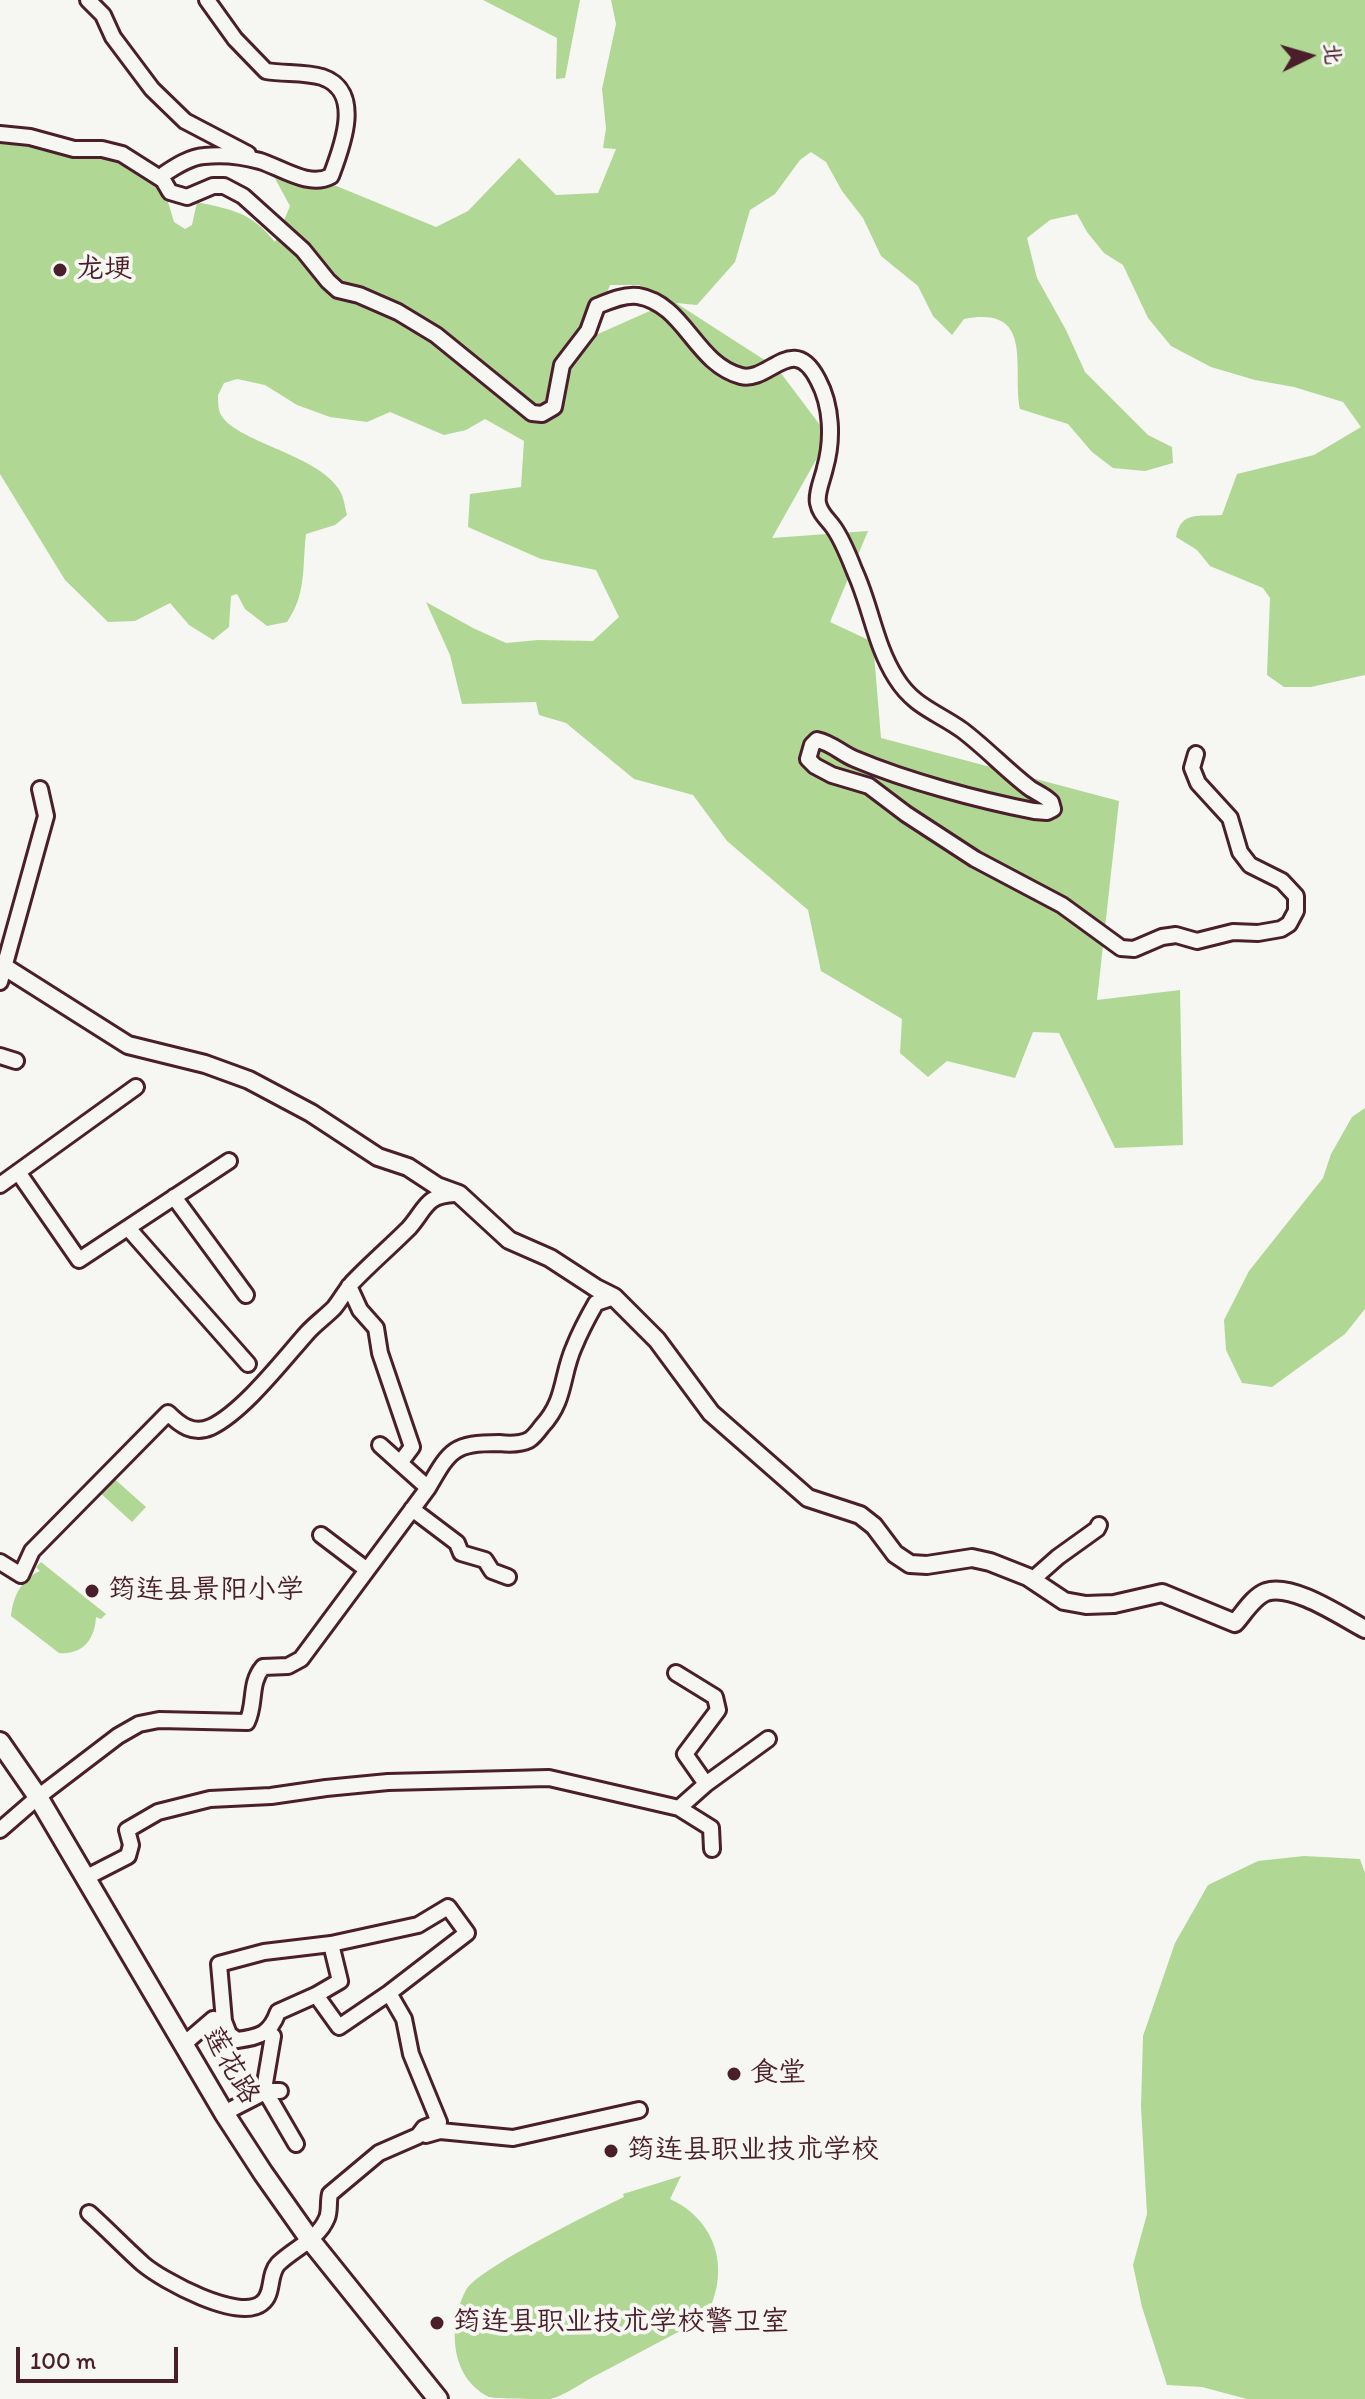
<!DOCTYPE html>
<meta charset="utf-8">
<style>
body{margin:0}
#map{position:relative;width:1365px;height:2399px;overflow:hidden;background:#f6f6f2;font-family:Itim,"LXGW WenKai TC",sans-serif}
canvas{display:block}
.north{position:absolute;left:1269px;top:16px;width:80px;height:80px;-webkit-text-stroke:6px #f6f6f2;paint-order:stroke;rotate:85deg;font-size:22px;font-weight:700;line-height:32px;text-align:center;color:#4a1f2b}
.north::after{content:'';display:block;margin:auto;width:28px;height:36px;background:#4a1f2b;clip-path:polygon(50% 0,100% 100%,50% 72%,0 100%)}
.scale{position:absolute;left:16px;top:2347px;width:162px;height:36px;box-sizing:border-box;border:4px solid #4a1f2b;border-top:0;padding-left:10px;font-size:24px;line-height:28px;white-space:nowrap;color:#4a1f2b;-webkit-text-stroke:6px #f6f6f2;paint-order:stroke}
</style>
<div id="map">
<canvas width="1365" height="2399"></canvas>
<div class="north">北</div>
<div class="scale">100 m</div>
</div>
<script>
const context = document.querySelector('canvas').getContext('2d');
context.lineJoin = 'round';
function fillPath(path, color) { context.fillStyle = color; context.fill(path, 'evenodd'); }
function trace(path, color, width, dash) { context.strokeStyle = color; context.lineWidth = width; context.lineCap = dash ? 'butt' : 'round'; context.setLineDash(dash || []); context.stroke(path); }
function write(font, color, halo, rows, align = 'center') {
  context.font = font + ' Itim,"LXGW WenKai TC",sans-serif'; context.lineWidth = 8; context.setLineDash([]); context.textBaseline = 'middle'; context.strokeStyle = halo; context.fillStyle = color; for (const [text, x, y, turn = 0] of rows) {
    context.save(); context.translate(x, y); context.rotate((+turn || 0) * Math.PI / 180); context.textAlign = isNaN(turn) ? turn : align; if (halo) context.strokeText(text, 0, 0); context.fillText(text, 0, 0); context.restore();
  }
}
fillPath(new Path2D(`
 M483 0H580L565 78 556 79 557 38Z
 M611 0H1365V675L1311 687H1284L1267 675 1270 598 1263 588 1210 566 1197 550 1176 537C1181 510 1200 517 1222 515L1237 474 1314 455 1361 427 1343 402 1294 387 1255 380 1211 367 1171 346 1148 318 1123 265 1104 253 1087 232 1077 214 1050 220 1027 238 1037 278 1066 330 1085 372 1148 435 1172 447 1173 463 1145 471 1113 468 1092 452 1068 424 1020 409C1012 367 1035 305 964 319L952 335 933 316 918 286 881 256 863 218 842 191 826 162 811 152 800 160 775 194 750 210 735 262 697 305 676 303 777 368 829 437 772 538 868 531 830 622 873 642 881 738 1119 801 1097 1000 1180 990 1183 1145 1115 1148 1059 1033 1033 1032 1015 1078 947 1061 928 1077 900 1053 902 1019 821 971 808 910 727 841 693 795 634 779 566 723 539 715 536 702 462 704 450 655 426 602 473 628 506 643 538 640 593 641 619 617 596 570 541 559 468 527 470 494 521 487 524 441 485 419 466 430 444 435 390 412 367 422 330 417 297 405 265 385 237 379 224 383 218 395C218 400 218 408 220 413 233 442 319 454 340 491 344 498 345 508 347 515L335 525 306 534C302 567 307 593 287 622L267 626 245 609 237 594 231 596 229 627 213 640 189 625 170 603 135 621 108 622 65 580 0 474V135L114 154 165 192 174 222 185 229 192 225 197 202C233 210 251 212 275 242L290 206 265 160 305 173 436 227 468 211 519 158 556 195 598 193 616 149 603 148 606 128 602 89 616 24ZM610 285H639L670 302 589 338Z
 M1365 1108V1309L1345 1334 1272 1387 1242 1383 1226 1350 1224 1320 1249 1271 1323 1178 1331 1154 1352 1117Z
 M110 1475 146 1507 132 1522 97 1490Z
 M41 1562 106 1614 101 1619 96 1617C95 1639 83 1655 59 1653L11 1616C13 1597 21 1579 40 1571L36 1567Z
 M1304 1856 1360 1859 1365 1873V2399H1247L1202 2387 1167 2385 1142 2307 1133 2265 1147 2214 1141 2107 1143 2036 1175 1943 1208 1885 1258 1861Z
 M681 2176 670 2199C710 2217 729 2259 712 2303L718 2311C676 2333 635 2355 593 2377 580 2384 564 2396 550 2399 539 2399 498 2399 489 2397 449 2377 448 2324 466 2290 477 2269 597 2210 624 2197L623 2194Z`), '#b0d894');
const minor = new Path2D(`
 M88 0 103 15 113 37 152 89 185 121 248 154
 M207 0 235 39 266 71C284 74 305 72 322 77 364 91 342 147 331 176 309 188 282 168 260 161 242 156 222 154 204 156 190 157 176 166 164 174L163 180 170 192 187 197 213 186H224L243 196 303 250 328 281 338 290 359 295 398 312 436 335 532 413 542 414 554 407 562 365 588 331 597 306C609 301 625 294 638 296 685 304 695 364 741 376 769 383 793 331 818 380 832 406 833 440 825 468 823 478 816 493 818 503 820 514 828 519 834 528 843 541 849 557 855 572 871 607 875 645 896 678 914 707 937 712 962 730 986 748 1007 771 1031 789 1038 793 1045 796 1051 802L1053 809 1047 812 1034 811C978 800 907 781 855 759 842 754 832 743 817 740L812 745 808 759 815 766 832 775 869 786 906 814 975 859 1062 905 1121 948 1134 949 1162 937 1176 935 1197 941 1233 932 1258 933 1281 929 1289 924 1296 911V896L1282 881 1250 865 1240 852 1230 818 1198 783 1192 768 1196 754
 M0 134 30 137 74 149H102L122 154 163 180
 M0 982 46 816 40 789
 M0 1056 16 1061
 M18 1172 79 1260 229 1161
 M0 1185 136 1087
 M174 1197 246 1295
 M128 1228 248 1364
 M349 1286 360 1310 376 1328 380 1353 412 1447 400 1463 428 1488
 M380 1445 400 1463
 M412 1509 457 1543 461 1553 485 1560 492 1571 508 1577
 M321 1535 367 1570
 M0 1562 21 1575 32 1551 168 1413C180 1425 193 1435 211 1427 243 1412 283 1360 307 1333 315 1324 325 1317 334 1308 340 1301 345 1291 352 1283 370 1264 390 1247 409 1228 426 1209 425 1195 455 1194
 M1032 1580 1058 1557 1097 1529 1099 1525
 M676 1673 715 1697 718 1710 685 1754 706 1784 679 1808
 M706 1784 768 1739
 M0 1830 38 1797 118 1736 139 1724 159 1720 247 1722C256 1704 249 1683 263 1667L288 1666 301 1659 428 1488C450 1450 453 1443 499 1443 508 1444 521 1444 529 1440 534 1437 539 1430 542 1426 566 1400 561 1376 574 1347 580 1332 588 1317 596 1303L614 1297
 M87 1877 128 1856 131 1845 127 1830 158 1812 210 1799 271 1796 326 1788 388 1782 549 1778 679 1808 711 1828 712 1849
 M224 2021 229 2034 237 2040C260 2037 270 2034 278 2012L316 1995
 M273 2036 264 2089 296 2144
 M184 2044 213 2019 224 2021 219 1964 264 1952 331 1944 418 1925 448 1907 467 1933 389 1993 339 2027 316 1995 340 1981 331 1944
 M224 2113 267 2091H280
 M426 2135 440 2131 513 2138 639 2110
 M89 2213C108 2230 125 2248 143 2264 163 2281 239 2322 262 2303 274 2294 268 2275 278 2264 294 2248 318 2240 327 2218 330 2211 328 2202 330 2194L379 2153 418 2136 424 2128 439 2122 411 2054 404 2019 389 1993`);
const tertiary = new Path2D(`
 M0 964 128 1045 205 1064 249 1080 311 1113 378 1157 408 1167 437 1186 459 1194 509 1240 550 1258 596 1288 614 1297 657 1340 711 1413 808 1498 860 1515 874 1526 895 1554 910 1564 927 1565 972 1558 990 1562 1028 1577 1064 1601 1086 1605 1114 1604 1162 1593 1235 1623C1244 1613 1253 1597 1266 1592 1293 1583 1342 1617 1365 1629`);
const secondary = new Path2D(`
 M0 1742 38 1797 224 2113 263 2173 311 2241 438 2399`);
trace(minor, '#4a1f2b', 20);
trace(tertiary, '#4a1f2b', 22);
trace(secondary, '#4a1f2b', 24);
trace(minor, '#f6f6f2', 14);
trace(tertiary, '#f6f6f2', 16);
trace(secondary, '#f6f6f2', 18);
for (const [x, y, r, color] of [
 [60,270,8,"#4a1f2b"],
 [92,1591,8,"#4a1f2b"],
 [734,2074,8,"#4a1f2b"],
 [611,2151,8,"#4a1f2b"],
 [437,2323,8,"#4a1f2b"]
]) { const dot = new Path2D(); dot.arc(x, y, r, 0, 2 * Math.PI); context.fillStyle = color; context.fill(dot); trace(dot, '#f6f6f2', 3); }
write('28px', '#4a1f2b', '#f6f6f2', [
 ["龙埂",76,270],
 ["筠连县景阳小学",108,1591],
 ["食堂",750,2074],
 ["筠连县职业技术学校",627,2151],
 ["筠连县职业技术学校警卫室",453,2323]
], 'left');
write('28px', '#4a1f2b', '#f6f6f2', [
 ["莲花路",230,2066,60]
]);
</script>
